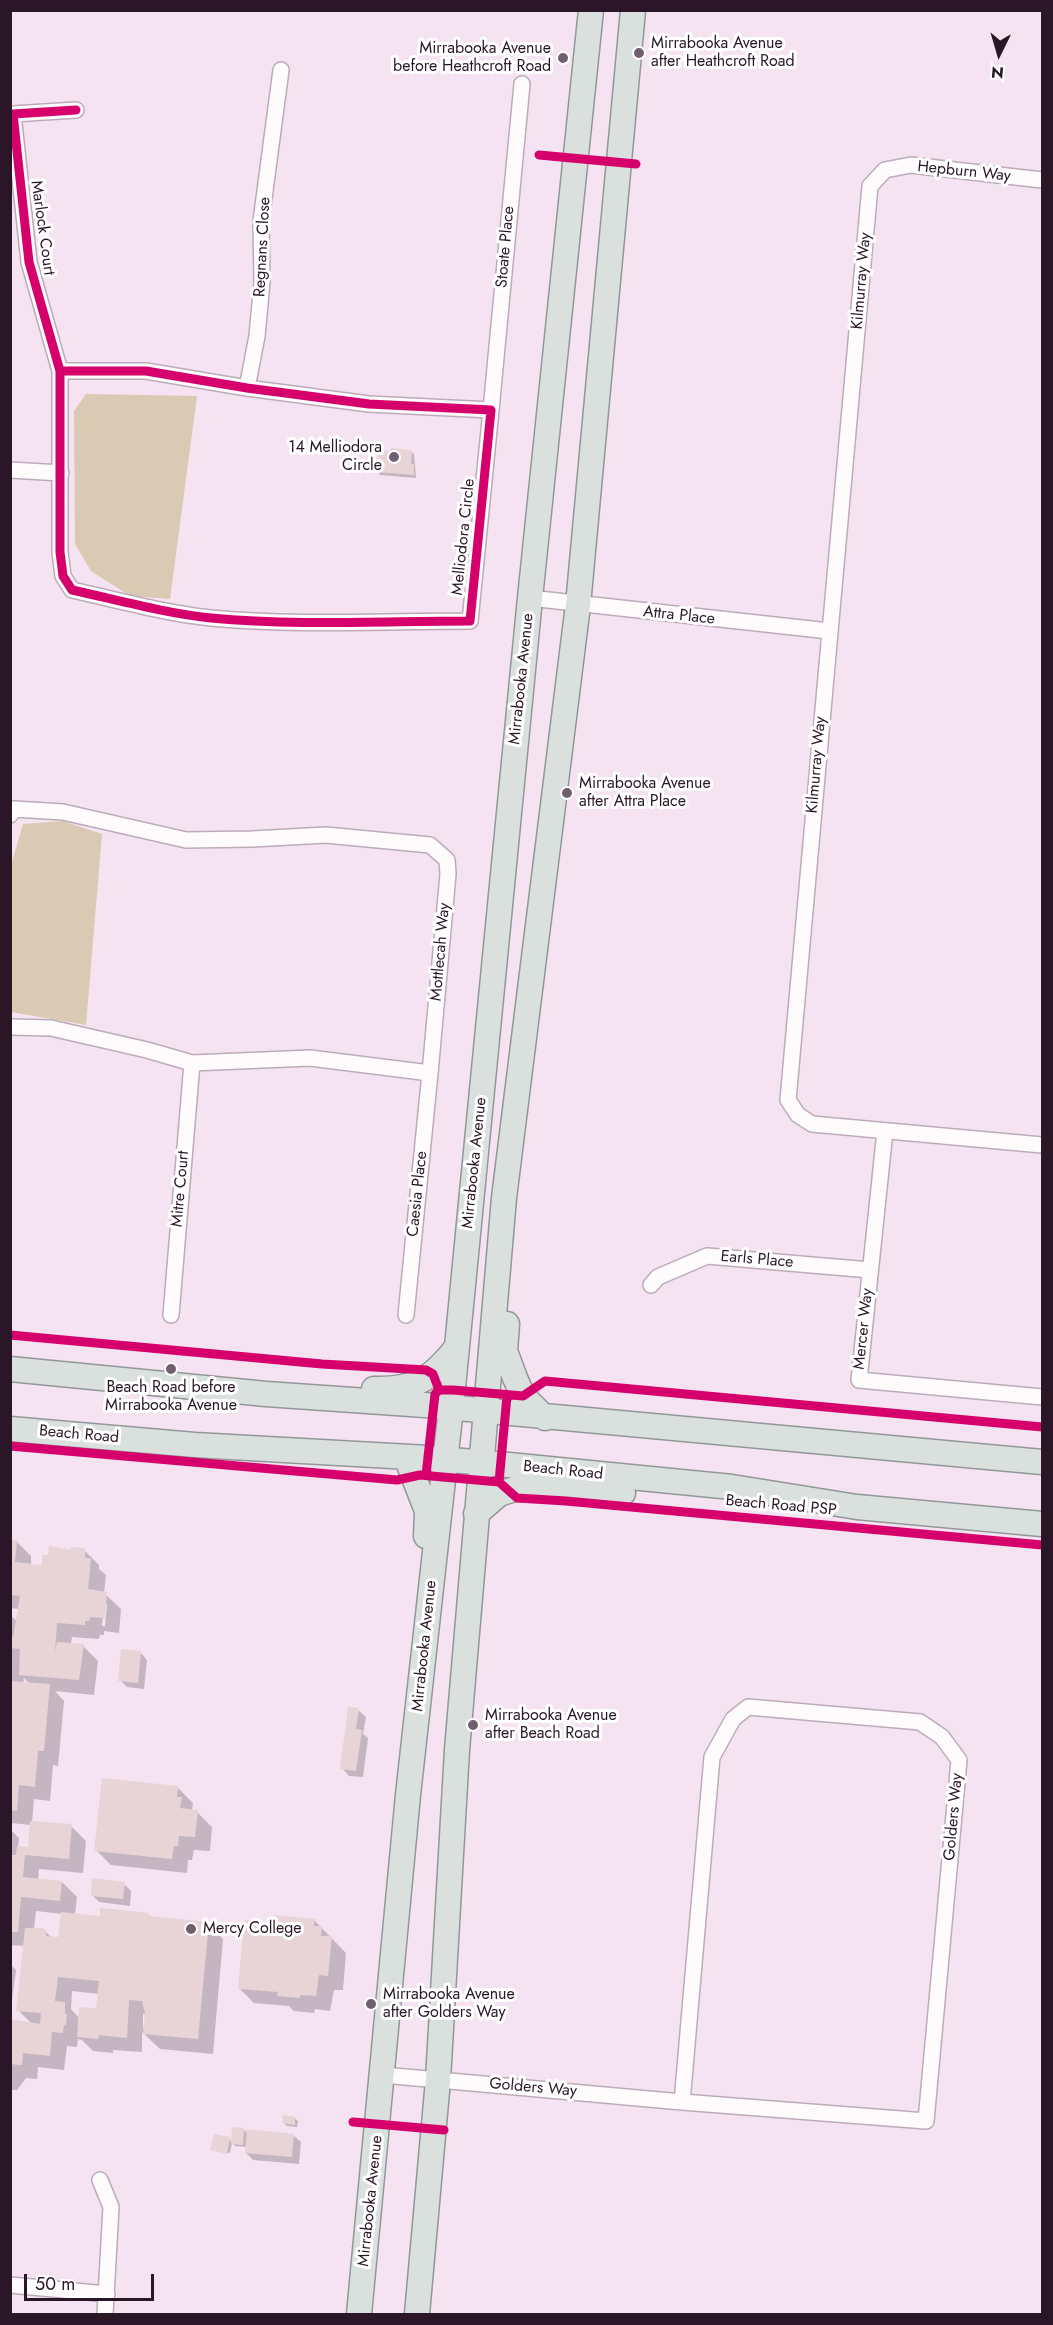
<!DOCTYPE html>
<style>
body{margin:0}
#map{position:relative;width:1053px;height:2325px;overflow:hidden;background:#f5e3f1;font-family:Jost,sans-serif}
canvas{display:block}
.frame{position:absolute;inset:0;border:12px solid #2a1627;pointer-events:none}
.north{position:absolute;left:969px;top:24px;width:60px;height:60px;-webkit-text-stroke:4px #fff;paint-order:stroke;rotate:185deg;font-size:16px;font-weight:700;line-height:24px;text-align:center;color:#2a1627}
.north::after{content:'';display:block;margin:auto;width:21px;height:27px;background:#2a1627;clip-path:polygon(50% 0,100% 100%,50% 72%,0 100%)}
.scale{position:absolute;left:24px;top:2274px;width:130px;height:27px;box-sizing:border-box;border:3px solid #2a1627;border-top:0;padding-left:8px;font-size:18px;line-height:21px;white-space:nowrap;color:#2a1627;-webkit-text-stroke:4px #fff;paint-order:stroke}
</style>
<div id="map">
<canvas width="1053" height="2325"></canvas>
<div class="frame"></div>
<div class="north">N</div>
<div class="scale">50 m</div>
</div>
<script>
const context = document.querySelector('canvas').getContext('2d');
context.lineJoin = 'round';
function fillPath(path, color) { context.fillStyle = color; context.fill(path, 'evenodd'); }
function trace(path, color, width, dash) { context.strokeStyle = color; context.lineWidth = width; context.lineCap = dash ? 'butt' : 'round'; context.setLineDash(dash || []); context.stroke(path); }
function write(font, color, halo, rows, align = 'center') {
  context.font = font + ' Jost,sans-serif'; context.lineWidth = 6; context.setLineDash([]); context.textBaseline = 'middle'; context.strokeStyle = halo; context.fillStyle = color; for (const [text, x, y, turn = 0] of rows) {
    context.save(); context.translate(x, y); context.rotate((+turn || 0) * Math.PI / 180); context.textAlign = isNaN(turn) ? turn : align; if (halo) context.strokeText(text, 0, 0); context.fillText(text, 0, 0); context.restore();
  }
}
fillPath(new Path2D(`
 M86 394 197 396 170 599 130 596 91 571 75 544 74 411Z
 M63 821 102 834 86 1025 11 1012V865L23 824Z`), '#dbcab3');
fillPath(new Path2D(`
 M411 451 414 454 416 478 380 475 377 472Z
 M10 1540 16 1541 31 1556V1565L43 1566 72 1552 84 1550 99 1565V1569L106 1575 104 1593 121 1609 119 1633 104 1631V1635H100L99 1639 72 1637 71 1644 83 1646 98 1661 94 1695 55 1691 64 1701 58 1766 53 1765 50 1801 34 1799 32 1822 71 1826 86 1841 83 1873 39 1869 38 1880 62 1882 77 1897 75 1915 101 1918 148 1914 152 1918 208 1924 223 1939 213 2054 160 2049 142 2032V2052L113 2050V2053L93 2051 82 2040 78 2039 77 2047 67 2046 64 2070 38 2067 37 2079 26 2078 17 2090H10V2022L32 2024 18 2010 25 1946 10 1945V1829L19 1838 18 1848 29 1849 31 1825 10 1823V1615L17 1621 19 1609 10 1608ZM104 1604H107L105 1626H102ZM24 1678 30 1684H23ZM36 1911 62 1914 60 1938H52L45 1931 34 1929ZM72 1991 99 1994 98 2010 80 2019 71 2009ZM143 2014H146L145 2028H143Z
 M140 1652 147 1660 144 1689 127 1687 120 1680Z
 M358 1710 366 1717 363 1734 368 1738 363 1777 349 1776 342 1768Z
 M178 1788 193 1803 192 1810 197 1812 212 1827 210 1851 194 1850 192 1860H188L187 1873 111 1865 96 1850Z
 M124 1884 131 1891 130 1906 99 1902 92 1895Z
 M314 1920 346 1953 343 1990H334L330 2011 315 2009 314 2013 294 2011 289 2006 254 2003 239 1988 274 1924Z
 M10 1964 16 1970 11 2009H10Z
 M295 2118 298 2121 297 2127 287 2126 284 2123Z
 M244 2130 248 2134 293 2135 301 2142 299 2164 253 2160 246 2153 247 2147 235 2146 232 2143 230 2153 212 2150 229 2139 232 2142Z`), '#0003');
fillPath(new Path2D(`
 M391 448 412 450 411 464H414V475L376 472 378 450 390 451Z
 M10 1539 17 1540 15 1562 42 1565V1555H48L49 1546 71 1550V1547L85 1548V1558H91L88 1589 107 1592 105 1618 90 1617 89 1621H85V1625L57 1623 55 1652 57 1642 84 1644 79 1680 19 1675 20 1649 10 1648V1637H13L20 1596 10 1595Z
 M121 1649 141 1651 138 1683 118 1681Z
 M10 1681 50 1684 44 1751H38L35 1787 19 1785 17 1811 10 1810Z
 M348 1707 359 1708 356 1729 362 1730 356 1771 340 1769Z
 M102 1778 178 1786 177 1797H182L180 1808 198 1810 195 1837 179 1836 178 1846H174L172 1859 94 1851Z
 M30 1821 72 1824 69 1859 25 1855 23 1877 62 1881 60 1901 21 1897 18 1932H10V1855H16L17 1846 28 1847Z
 M92 1878 125 1882 123 1899 91 1896Z
 M100 1908 149 1913V1916L209 1922 198 2039 143 2034 145 2013 142 2001 129 2000 127 2038 99 2035 98 2039 77 2037 79 2007 96 2008 99 1981 58 1977 55 2001 65 2002V2013L67 2014 66 2025H64L63 2033 52 2032 50 2056 23 2053 22 2065 10 2064V2019L40 2024 41 2013 16 2011 25 1928H42L46 1930V1936L58 1937 61 1912 100 1916Z
 M274 1915 315 1919 314 1926H322L321 1936H332L328 1976 319 1975 316 1996 300 1995V1998L277 1996 278 1992 238 1989 244 1920 273 1923Z
 M283 2115 295 2117V2125L282 2123Z
 M232 2127 244 2128 243 2145 231 2144Z
 M247 2129 294 2134 292 2157 245 2153Z
 M214 2134 230 2137 227 2154 210 2150Z`), '#e8d3d6');
const minor = new Path2D(`
 M1042 180 911 165 885 170 870 186 788 1100 798 1115 812 1124 1042 1145
 M60 371H146L247 388 369 404 491 410 470 621C386 621 295 626 211 618 164 613 118 600 72 590L63 576 60 552V371L29 262 13 114 76 110
 M247 388 257 336 262 282 261 221 281 70
 M491 410 522 84
 M10 470 61 473
 M530 598 829 631
 M10 815 14 809 63 812 186 840 252 839 326 835 430 845 447 860 448 874 430 1073 310 1058 192 1063 147 1050 51 1028 10 1027
 M885 1131 859 1380 1042 1397
 M651 1285 658 1277 707 1256 870 1270
 M171 1315 192 1063
 M406 1315 430 1073
 M383 2075 682 2102 926 2121 959 1760 942 1737 920 1722 748 1707 733 1719 712 1757 682 2102
 M100 2180 111 2207 105 2314
 M10 2285 107 2294`);
const primary = new Path2D(`
 M507 1324 505 1351 515 1378 523 1396 545 1418
 M10 1369 266 1394 425 1405 1042 1462
 M374 1389C415 1390 432 1379 457 1347
 M10 1429 195 1445 428 1458 509 1465 732 1487 857 1507 1042 1524
 M406 1457 427 1511 426 1536
 M476 1514 499 1494 524 1486 623 1493
 M359 2314 408 1795 451 1408 530 598 591 10
 M417 2314 438 2080 457 1750 504 1198 578 605 633 10`);
trace(minor, '#bdabb9', 18);
trace(primary, '#929897', 27);
trace(minor, '#fefbfd', 15);
trace(primary, '#dae0dd', 24);
trace(new Path2D(`
 M539 155 636 164
 M60 371H146L247 388 369 404 491 410 470 621C386 621 295 626 211 618 164 613 118 600 72 590L63 576 60 552V371L29 262 13 114 76 110
 M10 1335 322 1364 426 1370 433 1374 439 1390 435 1394 426 1475
 M439 1390H453L523 1396 545 1381 1042 1427
 M10 1446 397 1480 420 1475 499 1482 517 1498 566 1501 1042 1545
 M499 1482 507 1396
 M353 2122 444 2130`), '#d6006c', 9);
for (const [x, y, r, color] of [
 [639,53,6,"#715e6e"],
 [563,58,6,"#715e6e"],
 [394,457,6,"#715e6e"],
 [567,793,6,"#715e6e"],
 [171,1369,6,"#715e6e"],
 [473,1725,6,"#715e6e"],
 [191,1929,6,"#715e6e"],
 [371,2004,6,"#715e6e"]
]) { const dot = new Path2D(); dot.arc(x, y, r, 0, 2 * Math.PI); context.fillStyle = color; context.fill(dot); trace(dot, '#fff', 2); }
write('16px', '#2a1627', '#fff', [
 ["Mirrabooka Avenue",651,44],
 ["after Heathcroft Road",651,62],
 ["Mirrabooka Avenue",551,49,"right"],
 ["before Heathcroft Road",551,67,"right"],
 ["14 Melliodora",382,448,"right"],
 ["Circle",382,466,"right"],
 ["Mirrabooka Avenue",579,784],
 ["after Attra Place",579,802],
 ["Beach Road before",171,1388,"center"],
 ["Mirrabooka Avenue",171,1406,"center"],
 ["Mirrabooka Avenue",485,1716],
 ["after Beach Road",485,1734],
 ["Mercy College",203,1929],
 ["Mirrabooka Avenue",383,1995],
 ["after Golders Way",383,2013]
], 'left');
write('16px', '#2a1627', '#fff', [
 ["Hepburn Way",964,172,6],
 ["Marlock Court",42,228,82],
 ["Regnans Close",263,247,-87],
 ["Stoate Place",506,247,-85],
 ["Kilmurray Way",862,281,-85],
 ["Melliodora Circle",464,537,-84],
 ["Attra Place",679,616,6],
 ["Mirrabooka Avenue",522,679,-84],
 ["Kilmurray Way",817,765,-85],
 ["Mottlecah Way",441,952,-85],
 ["Mirrabooka Avenue",475,1163,-84],
 ["Mitre Court",181,1189,-85],
 ["Caesia Place",418,1194,-84],
 ["Earls Place",757,1260,5],
 ["Mercer Way",864,1329,-84],
 ["Beach Road",79,1435,5],
 ["Beach Road",563,1471,6],
 ["Beach Road PSP",781,1506,5],
 ["Mirrabooka Avenue",425,1646,-84],
 ["Golders Way",954,1817,-85],
 ["Golders Way",533,2088,5],
 ["Mirrabooka Avenue",371,2201,-84]
]);
</script>
